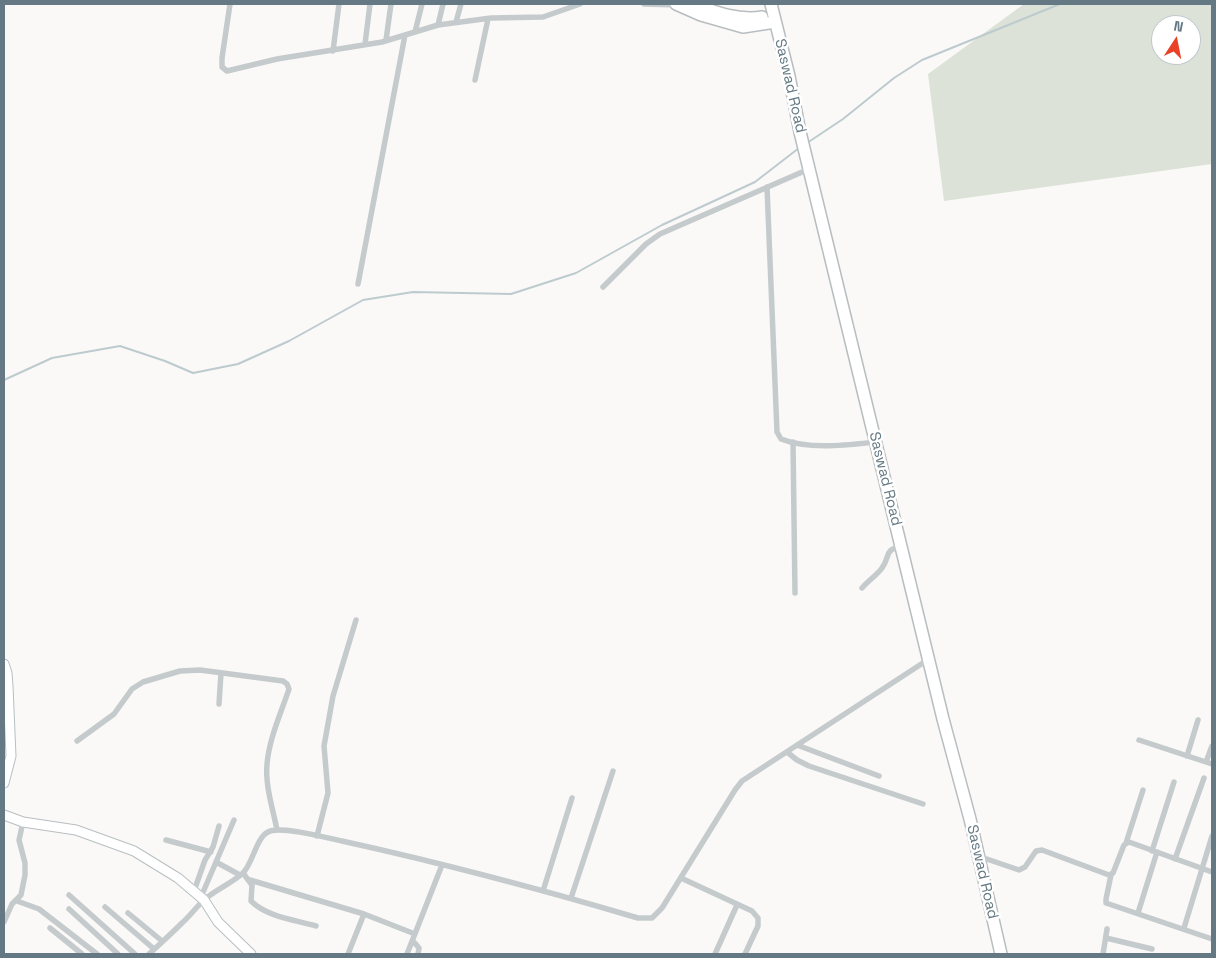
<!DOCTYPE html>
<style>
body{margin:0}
#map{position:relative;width:1216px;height:958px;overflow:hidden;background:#faf9f7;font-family:"Space Grotesk",sans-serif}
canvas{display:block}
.frame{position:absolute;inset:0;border:5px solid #647983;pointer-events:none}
.north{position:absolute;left:1151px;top:15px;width:50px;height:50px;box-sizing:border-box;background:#fff;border:1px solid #c1c9cd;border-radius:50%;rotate:11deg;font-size:14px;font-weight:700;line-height:20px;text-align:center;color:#647983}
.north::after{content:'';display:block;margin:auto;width:18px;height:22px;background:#e94228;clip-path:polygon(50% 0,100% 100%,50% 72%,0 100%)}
</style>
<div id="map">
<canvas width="1216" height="958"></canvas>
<div class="frame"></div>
<div class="north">N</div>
</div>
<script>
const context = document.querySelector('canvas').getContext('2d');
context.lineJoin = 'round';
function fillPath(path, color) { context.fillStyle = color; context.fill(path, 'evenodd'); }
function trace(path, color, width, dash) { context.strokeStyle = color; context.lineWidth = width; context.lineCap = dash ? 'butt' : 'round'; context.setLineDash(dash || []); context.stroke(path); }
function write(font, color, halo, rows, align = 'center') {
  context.font = font + ' "Space Grotesk",sans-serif'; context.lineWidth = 5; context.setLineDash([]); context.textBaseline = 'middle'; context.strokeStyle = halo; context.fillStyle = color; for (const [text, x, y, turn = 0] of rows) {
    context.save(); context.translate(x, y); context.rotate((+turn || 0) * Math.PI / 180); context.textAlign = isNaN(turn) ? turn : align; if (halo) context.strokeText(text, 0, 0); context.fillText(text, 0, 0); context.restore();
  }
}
fillPath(new Path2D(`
 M1024 4H1212V164L944 201 928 74ZM1161 25H1191V55H1161Z`), '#dce2d8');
trace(new Path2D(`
 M807 143 843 119 894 78 922 60 1060 4
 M4 380 52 358 120 346 165 361 193 373 238 364 289 341 363 300 413 292 511 294 576 273 662 225 755 182 799 148`), '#bdcbce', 2);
const secondary = new Path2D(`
 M4 664 7 673 8 686 11 756 4 783
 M4 815 23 822 76 830 134 851 178 878 204 900 218 922 251 954`);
const highway = new Path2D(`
 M676 4 701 15 743 27 775 22
 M693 4C715 12 738 21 762 17
 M771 4 789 76 800 132 943 719 970 819 1001 954`);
trace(secondary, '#b8bfc2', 11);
trace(highway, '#b8bdc0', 14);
trace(new Path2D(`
 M230 4 222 58V67L227 71 277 59 382 42 438 25 491 18 543 17 580 4
 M644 4 678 5
 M456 22 461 4
 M438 25 443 4
 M415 32 422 4
 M386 40 391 4
 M365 44 370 4
 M333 51 339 4
 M475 80 488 19
 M767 187 777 432 781 439C809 450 847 445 876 442
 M358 284 405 35
 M603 287 646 244 660 234 809 169
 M793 442 795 593
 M862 588C868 581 877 575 882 568 891 556 883 550 902 546
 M219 704 221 673
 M1139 740 1212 764
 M77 741 114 714 132 689 143 682 180 671 200 670 283 681 287 684 289 689C281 713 269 739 267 764 265 786 273 809 277 830
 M797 745 879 776
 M787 752 797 760 809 766 923 804
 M1187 756 1198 720
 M1206 762 1212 746
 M317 836 328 793 324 746 333 696 356 620
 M166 840 211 852
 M1126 843 1143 790
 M1152 851 1174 782
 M978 856 1019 870 1025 867 1036 851 1042 850 1109 875 1113 873 1124 845 1129 842 1212 872
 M1175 859 1204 778
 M216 862 240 875
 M243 873 252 885 251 901C267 917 295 920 316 926
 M1111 875 1106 899V903L1212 939
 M681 878 752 911 758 918V926L745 954
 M250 880 364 914 415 934
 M194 891 205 860 213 847 219 826
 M543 891 572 798
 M69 895 135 954
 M201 897 234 820
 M571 898 613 771
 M17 901 39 909 97 954
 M105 907 154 949
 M69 909 118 954
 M128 913 162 941
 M1138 913 1157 852
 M4 922 12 904 21 895 25 875V863L19 840 23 822
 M50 928 82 954
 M1184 928 1212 836
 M1106 938 1152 949
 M413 941 419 948 418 954
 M149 954C160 944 171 934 182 923 190 916 197 906 205 899 217 889 232 883 243 873 253 863 256 838 268 832 280 825 327 838 342 841 442 863 540 889 638 918H652L662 908 735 790 742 781 929 659
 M348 954 364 914
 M407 954 442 865
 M715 954 737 905
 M1103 954 1107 929`), '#c5cbcd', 5.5);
trace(secondary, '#fff', 9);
trace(highway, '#fff', 11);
write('15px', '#647983', '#fff', [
 ["Saswad Road",790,86,77],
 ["Saswad Road",885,479,76],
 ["Saswad Road",982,872,77]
]);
</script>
